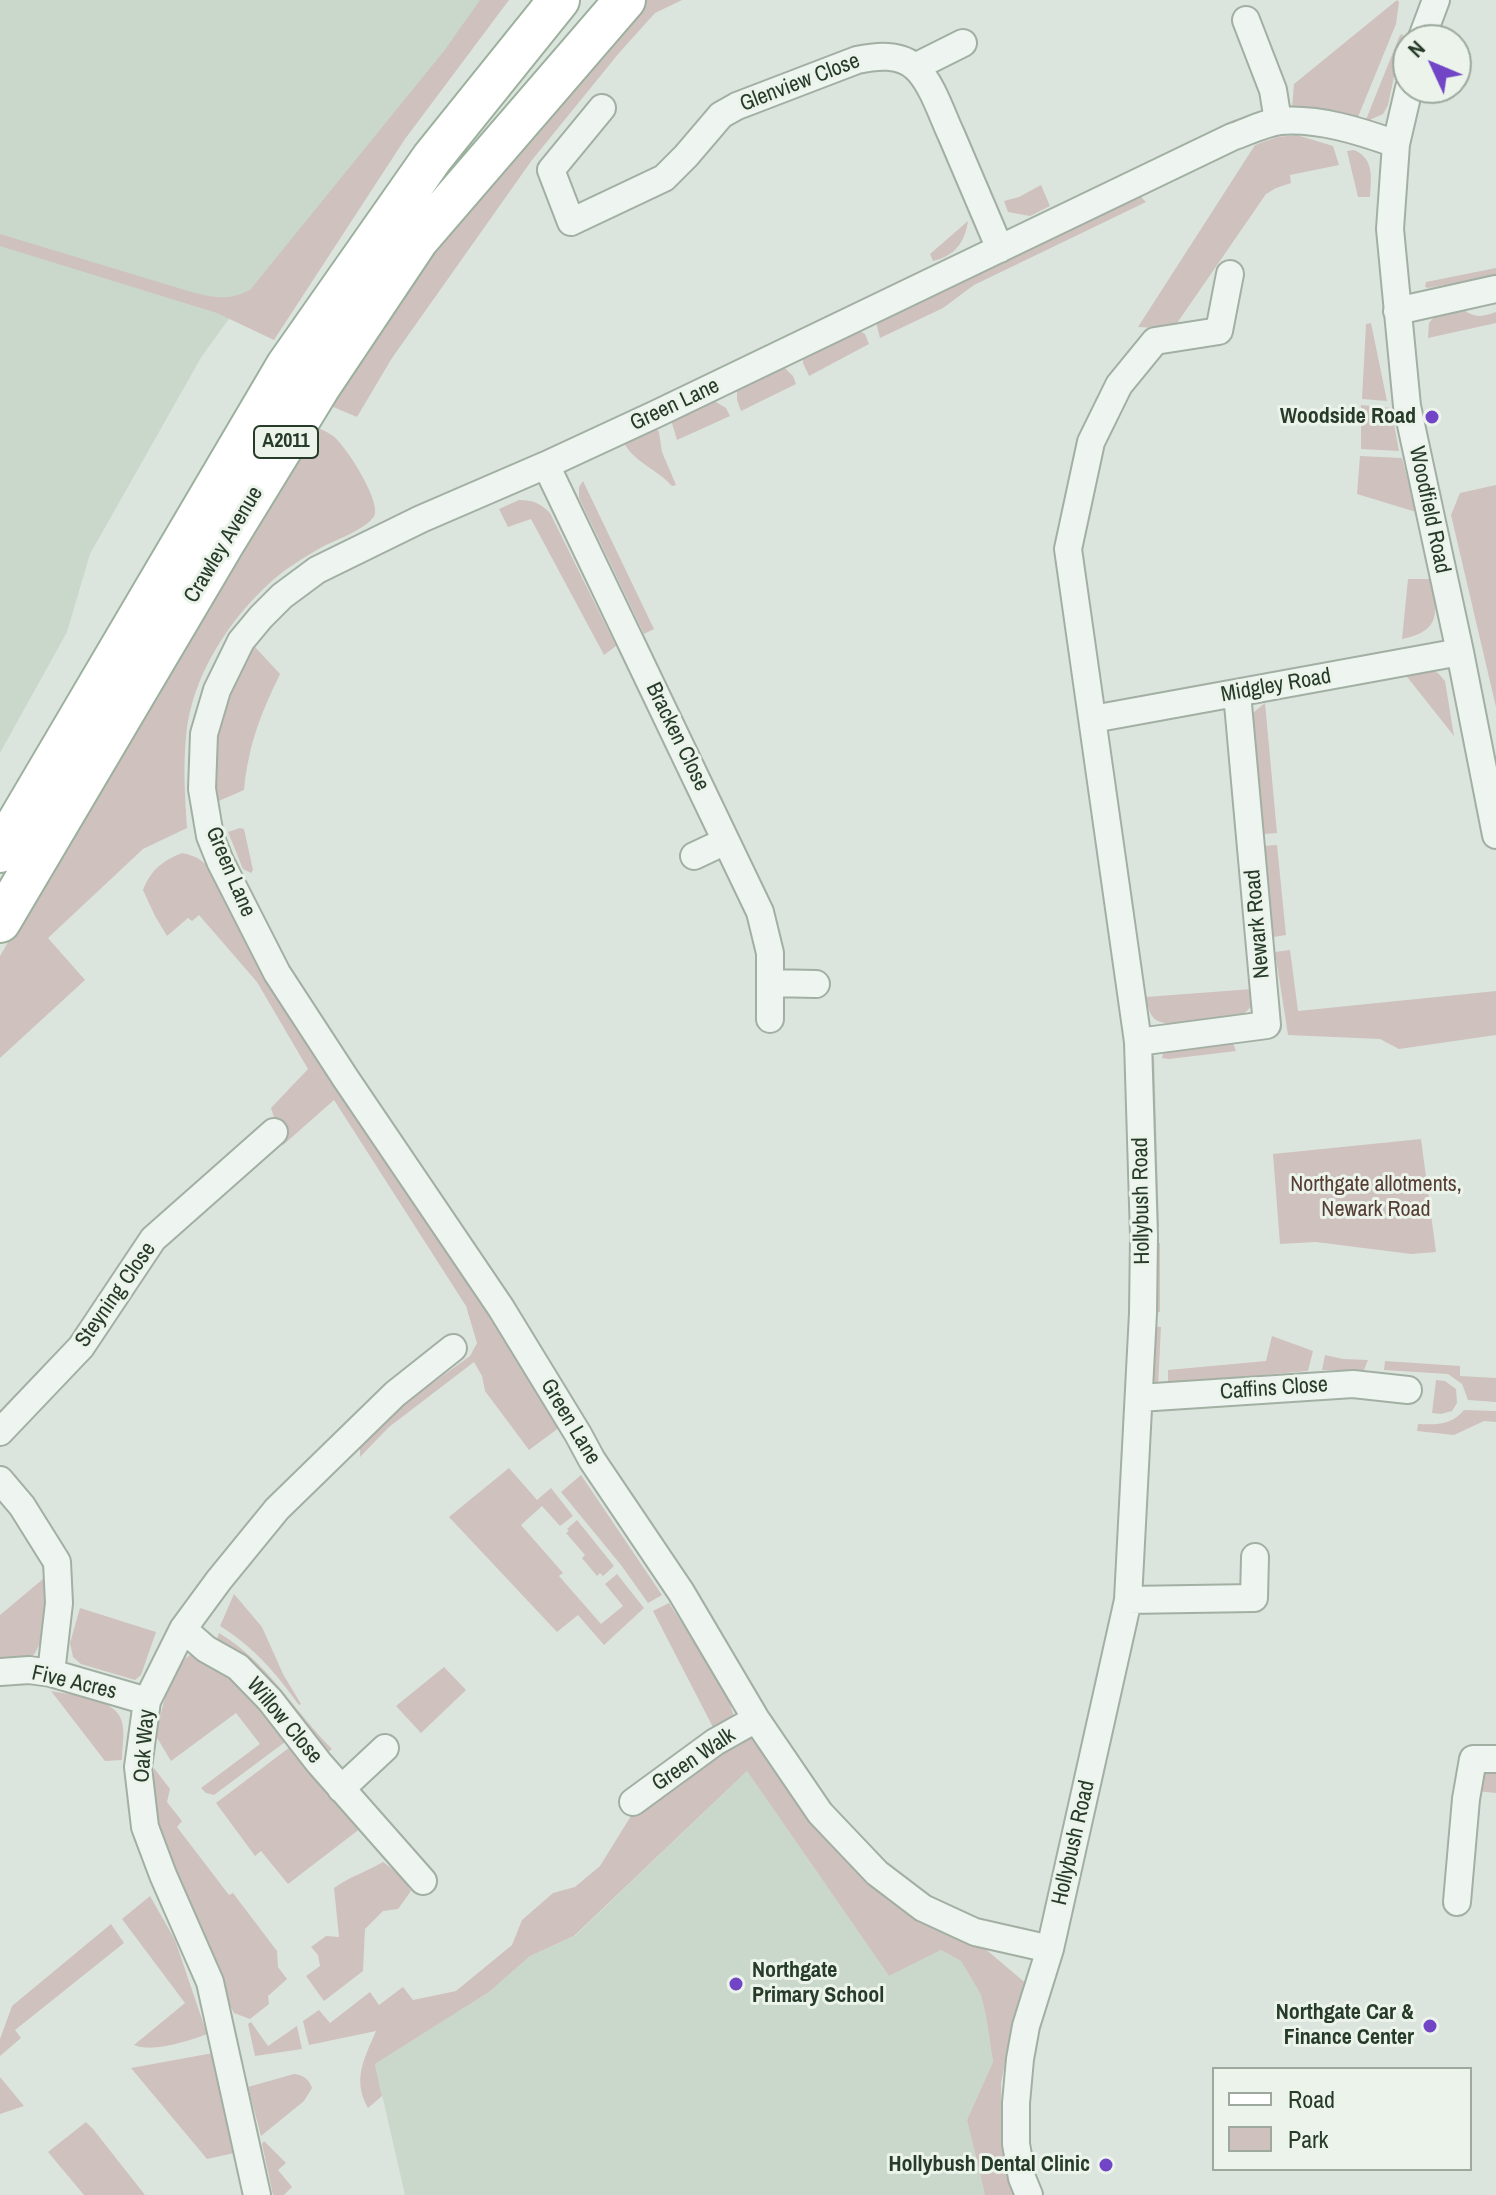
<!DOCTYPE html>
<style>
body{margin:0}
#map{position:relative;width:1496px;height:2195px;overflow:hidden;background:#dce5dd;font-family:"Archivo Narrow",sans-serif}
canvas{display:block}
.legend{position:absolute;left:1212px;top:2067px;width:260px;height:104px;box-sizing:border-box;background:#ebf3eb;border:2px solid #9da99d;margin:0;padding:10px 14px;list-style:none;font-size:24px;color:#273b29}
.legend li{display:flex;align-items:center;gap:16px;height:40px}
.legend b{width:40px;border:2px solid #9da99d}
.north{position:absolute;left:1392px;top:24px;width:80px;height:80px;box-sizing:border-box;background:#ebf3eb;border:2px solid #9da99d;border-radius:50%;rotate:314deg;font-size:22px;font-weight:700;line-height:32px;text-align:center;color:#273b29}
.north::after{content:'';display:block;margin:auto;width:28px;height:36px;background:#7145c6;clip-path:polygon(50% 0,100% 100%,50% 72%,0 100%)}
</style>
<div id="map">
<canvas width="1496" height="2195"></canvas>
<ul class="legend">
<li><b style="height:10px;background:#fff"></b>Road</li>
<li><b style="height:22px;background:#cfc1bd"></b>Park</li>
</ul>
<div class="north">N</div>
</div>
<script>
const context = document.querySelector('canvas').getContext('2d');
context.lineJoin = 'round';
function fillPath(path, color) { context.fillStyle = color; context.fill(path, 'evenodd'); }
function trace(path, color, width, dash) { context.strokeStyle = color; context.lineWidth = width; context.lineCap = dash ? 'butt' : 'round'; context.setLineDash(dash || []); context.stroke(path); }
function write(font, color, halo, rows, align = 'center') {
  context.font = font + ' "Archivo Narrow",sans-serif'; context.lineWidth = 6; context.setLineDash([]); context.textBaseline = 'middle'; context.strokeStyle = halo; context.fillStyle = color; for (const [text, x, y, turn = 0] of rows) {
    context.save(); context.translate(x, y); context.rotate((+turn || 0) * Math.PI / 180); context.textAlign = isNaN(turn) ? turn : align; if (halo) context.strokeText(text, 0, 0); context.fillText(text, 0, 0); context.restore();
  }
}
fillPath(new Path2D(`
 M0 0H493L250 290 202 356 90 554 67 632 0 753Z
 M747 1771 889 1976 941 1950 961 1961 981 1995 986 2016 993 2062 967 2120 985 2195H405L375 2064 489 1992 530 1956 575 1936Z`), '#cad7cb');
fillPath(new Path2D(`
 M480 0H509L405 139 274 340 217 313 0 246V234L188 291C212 297 226 302 250 290L444 51Z
 M639 0H682L655 13 619 53 532 160 392 358 357 417 326 404 473 196Z
 M1397 0 1399 2 1396 24 1358 117 1292 108 1294 84Z
 M1403 34 1388 105 1383 114 1365 122 1400 35Z
 M1297 135 1333 146 1339 165 1290 175 1291 183 1276 188 1266 194 1173 329 1138 327 1255 145 1277 137Z
 M1354 150C1375 159 1371 179 1370 197H1358L1347 151Z
 M1041 185 1050 206 1030 216 1008 212 1004 201 1019 197Z
 M1140 196 1146 202 974 285 943 308 880 338 877 326V318Z
 M968 221C965 242 955 256 933 261L930 254Z
 M1496 268V276L1428 288 1425 287 1426 282Z
 M1464 310C1475 318 1483 317 1496 312V323L1428 338 1429 323 1434 317Z
 M1371 323 1387 401 1362 399 1366 324Z
 M855 328 865 334 869 344 809 376 803 363V355Z
 M782 365 793 376 796 384 741 411 737 400V387Z
 M711 399 726 408 730 416 677 440 671 420Z
 M1361 405 1391 408 1399 451 1361 449Z
 M311 424C318 428 326 431 333 436 346 446 379 498 375 514 371 527 336 540 324 546 306 556 288 567 273 580 229 619 191 677 186 737 183 767 185 797 187 828L143 849 48 938 85 980 0 1058V956Z
 M655 427 659 432 662 452 676 485 672 486C657 469 633 462 623 441Z
 M1360 456 1402 458 1416 512 1357 494Z
 M583 481 654 629 644 634 579 498V487Z
 M1496 485V707L1451 515 1460 493Z
 M519 500C533 500 540 503 550 513L616 646 604 655 531 519 508 527 499 509Z
 M1408 579H1431C1438 613 1441 631 1402 639Z
 M255 647 280 674C260 716 249 743 244 790L214 803C216 740 217 700 255 647Z
 M1428 669 1438 673 1445 681 1454 736 1404 673Z
 M1265 703 1277 833 1264 834 1253 722 1254 712Z
 M240 828 244 829 253 870 251 873 243 869 228 832Z
 M1277 845 1286 935 1273 937 1263 846Z
 M182 853C198 856 205 862 214 875L564 1424 529 1450 485 1391 482 1376 474 1362 389 1427 360 1457V1446L398 1408 470 1356 477 1343 466 1306 334 1100 283 1145 271 1108 308 1069 257 982 199 915 192 921 188 918 167 936 155 916 143 890C151 870 162 861 182 853Z
 M1290 950 1298 1011 1496 991V1035L1399 1049 1380 1039 1288 1035 1275 952Z
 M1252 989 1253 1004C1247 1012 1242 1016 1233 1019 1220 1023 1168 1028 1156 1020 1149 1015 1148 1006 1146 997Z
 M1228 1041 1233 1043 1236 1051 1169 1059 1162 1058 1164 1050Z
 M1154 1056 1159 1227H1151L1148 1059Z
 M1421 1139 1436 1252 1411 1254 1316 1242 1280 1244 1273 1154Z
 M1160 1243V1312L1155 1313 1151 1245Z
 M1150 1326 1161 1327 1158 1386 1148 1373Z
 M1272 1336 1313 1351 1308 1371 1168 1383V1370L1266 1361Z
 M1325 1355 1343 1359 1368 1360 1364 1370H1322Z
 M1385 1361 1460 1366V1376L1496 1378V1402L1468 1400 1462 1384 1448 1374 1384 1370Z
 M1436 1380 1445 1381 1456 1389 1457 1403 1452 1411 1441 1414 1432 1413Z
 M1464 1410 1496 1411V1422L1484 1421 1454 1435 1417 1431 1418 1424C1436 1425 1452 1425 1464 1410Z
 M509 1468 537 1500 551 1488 573 1516 560 1526 542 1506 521 1525 563 1573 559 1576 601 1624 623 1606 605 1584 617 1574 644 1608 604 1645 578 1615 557 1632 449 1517Z
 M581 1475 662 1595 648 1603 621 1565 561 1492Z
 M577 1520 614 1566 603 1576 600 1573 597 1576 582 1558 585 1555 566 1533 569 1531 567 1529Z
 M43 1579C48 1600 47 1642 31 1658L0 1661V1615Z
 M234 1594 262 1627 283 1674 301 1704 299 1705C274 1671 256 1649 220 1626Z
 M669 1603 725 1690 733 1713 731 1725 717 1735 653 1611Z
 M80 1608 156 1632 141 1675 135 1680 81 1664 73 1657 70 1643Z
 M219 1633C268 1662 293 1710 332 1749L326 1754 215 1644Z
 M190 1655 207 1659 225 1670 289 1739 214 1795 206 1793 201 1788 260 1744 236 1713 171 1761 156 1736C161 1714 169 1667 190 1655Z
 M444 1667 466 1690 421 1733 396 1706Z
 M51 1691C71 1695 117 1698 122 1722 125 1734 122 1748 122 1760L105 1761Z
 M755 1728 812 1813 983 1947 1029 1986 1012 2025 1001 2084 1002 2149 1016 2195H985L967 2120 993 2062 986 2016 981 1995 961 1961 941 1950 889 1976 747 1771 574 1936 530 1956 489 1992 375 2064 382 2096 368 2108C352 2080 364 2059 376 2031L309 2045 303 2021 319 2010 330 2023 370 1992 379 2005 403 1987 413 2000 456 1991 512 1945 522 1920 553 1893 575 1887 600 1866 634 1811Z
 M294 1744 361 1828 288 1884 261 1851 255 1856 216 1803Z
 M154 1768 170 1789 167 1802 182 1821 177 1827 229 1895 233 1893 277 1951 278 1967 287 1979 268 1996 269 2004 250 2019 234 2013 221 1989 160 1837 159 1824 153 1801Z
 M1496 1768V1793L1476 1791C1480 1779 1484 1772 1496 1768Z
 M383 1862 399 1874 411 1891 398 1909 383 1911 365 1929 363 1971 324 2001 306 1976 320 1966 318 1955 311 1947 326 1936 339 1937 334 1888C349 1877 366 1872 383 1862Z
 M150 1896 175 1940 207 2034C189 2041 152 2053 134 2045L185 2003 122 1919Z
 M111 1924 124 1943 15 2030 21 2038 0 2056V2039L12 2006Z
 M251 2022 268 2046 297 2026 302 2049 255 2056 248 2024Z
 M213 2053 234 2153 207 2159 131 2068Z
 M294 2074C303 2075 309 2079 312 2088L304 2101 261 2136 248 2087Z
 M0 2077 24 2106 0 2114Z
 M86 2122 93 2129 145 2195H84L48 2152Z
 M264 2141 286 2163 278 2170 292 2187 284 2195H273L262 2144Z`), '#cfc1bd');
const street = new Path2D(`
 M1246 20 1273 90 1278 121
 M1421 40 1436 0
 M915 67 963 43
 M1409 88 1396 144 1390 229 1407 406 1460 652 1496 835
 M602 108 551 170 571 222 664 178 686 156 721 115 737 106 857 60C876 56 900 53 916 68 932 83 942 115 951 134 967 172 984 211 1000 249
 M1397 311 1496 289
 M546 465 760 912 770 953V1019
 M1093 719 1460 652
 M694 856 726 841
 M770 983 816 984
 M1138 1042 1267 1025 1237 693
 M1139 1398 1353 1384 1408 1390
 M0 1432 81 1347 153 1239 274 1132
 M0 1480 22 1506 57 1562 59 1603 51 1673
 M1128 1600 1254 1598 1255 1557
 M183 1629 206 1649 238 1667 270 1700 319 1763 423 1881
 M0 1672 29 1670 51 1673 147 1701
 M341 1789 385 1748
 M633 1802 715 1742 756 1719
 M1457 1902 1466 1799 1473 1759H1496
 M1050 1949 975 1932 923 1908 877 1873 820 1813 756 1719 681 1592 592 1460 578 1434 501 1308 346 1079 277 973 220 861 210 836 202 789 204 734 217 690 241 641 261 617 282 596 317 570 421 519 546 465 656 414 1232 137C1247 132 1264 123 1280 121 1319 118 1360 131 1396 144
 M257 2195 210 1982 163 1875 145 1827 138 1767 147 1701 183 1629 219 1580 277 1509 395 1394 453 1348
 M1029 2195 1022 2178 1016 2144V2103L1020 2059 1026 2026 1050 1949 1128 1600 1143 1313 1144 1236 1138 1042 1068 549 1091 442 1119 385 1155 341 1219 331 1230 274`);
const primary = new Path2D(`
 M0 852 287 365 432 158 559 0
 M0 922 224 543 319 388 418 240 625 0`);
trace(street, '#a2afa3', 30);
trace(primary, '#9cb09e', 44);
trace(street, '#eef4ef', 26);
trace(primary, '#fff', 40);
for (const [x, y, r, color] of [
 [1432,417,8,"#7145c6"],
 [736,1984,8,"#7145c6"],
 [1430,2026,8,"#7145c6"],
 [1106,2165,8,"#7145c6"]
]) { const dot = new Path2D(); dot.arc(x, y, r, 0, 2 * Math.PI); context.fillStyle = color; context.fill(dot); trace(dot, '#ebf3eb', 3); }
for (const [x, y, w] of [
 [286,442,64]
]) { const box = new Path2D(); box.roundRect(x - w / 2, y - 16, w, 32, 6); context.fillStyle = '#ebf3eb'; context.fill(box); trace(box, '#273b29', 2); }
write('bold 20px', '#273b29', null, [
 ["A2011",286,442]
]);
write('22px', '#273b29', '#ebf3eb', [
 ["Glenview Close",800,83,-21],
 ["Green Lane",675,405,-25],
 ["Woodfield Road",1429,510,78],
 ["Crawley Avenue",224,545,-59],
 ["Midgley Road",1276,686,-10],
 ["Bracken Close",677,737,64],
 ["Green Lane",230,872,67],
 ["Newark Road",1258,924,-95],
 ["Hollybush Road",1142,1201,-91],
 ["Steyning Close",116,1295,-55],
 ["Caffins Close",1274,1389,-4],
 ["Green Lane",570,1422,59],
 ["Five Acres",74,1683,13],
 ["Willow Close",284,1721,50],
 ["Oak Way",145,1746,-86],
 ["Green Walk",694,1760,-34],
 ["Hollybush Road",1074,1843,-77]
]);
write('bold 22px', '#273b29', '#ebf3eb', [
 ["Woodside Road",1416,417],
 ["Northgate",752,1971,"left"],
 ["Primary School",752,1996,"left"],
 ["Northgate Car &",1414,2013],
 ["Finance Center",1414,2038],
 ["Hollybush Dental Clinic",1090,2165]
], 'right');
write('22px', '#563e35', '#ebf3eb', [
 ["Northgate allotments,",1376,1185],
 ["Newark Road",1376,1210]
]);
</script>
